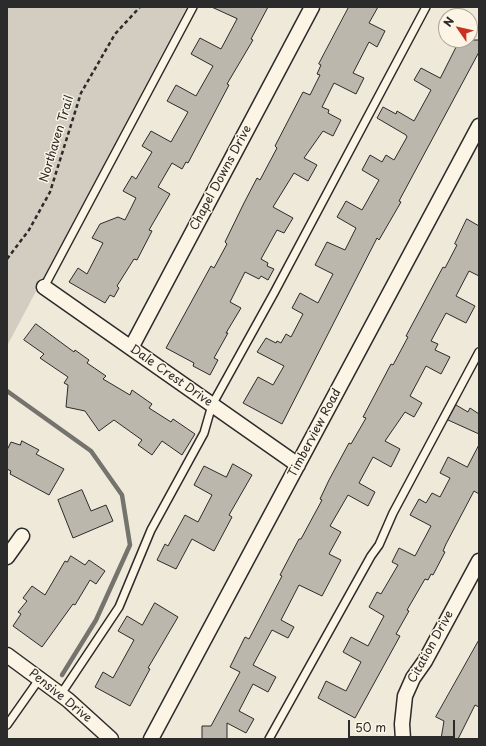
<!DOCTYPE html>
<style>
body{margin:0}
#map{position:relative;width:486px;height:746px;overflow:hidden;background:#efe9da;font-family:"Playpen Sans",sans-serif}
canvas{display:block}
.frame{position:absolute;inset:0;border:8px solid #2b2b2b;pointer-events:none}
.north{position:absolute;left:438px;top:8px;width:40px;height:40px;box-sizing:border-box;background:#fcf5e5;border:1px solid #a8a49b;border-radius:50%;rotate:304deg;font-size:11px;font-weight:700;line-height:16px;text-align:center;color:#2b2b2b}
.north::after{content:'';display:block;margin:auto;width:14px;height:18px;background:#c8321e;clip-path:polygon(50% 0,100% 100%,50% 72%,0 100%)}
.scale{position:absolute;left:348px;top:720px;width:107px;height:18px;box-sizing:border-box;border:2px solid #2b2b2b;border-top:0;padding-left:5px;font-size:12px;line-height:14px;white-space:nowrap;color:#2b2b2b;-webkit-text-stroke:3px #fcf5e5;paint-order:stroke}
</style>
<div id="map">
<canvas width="486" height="746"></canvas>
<div class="frame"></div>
<div class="north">N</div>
<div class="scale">50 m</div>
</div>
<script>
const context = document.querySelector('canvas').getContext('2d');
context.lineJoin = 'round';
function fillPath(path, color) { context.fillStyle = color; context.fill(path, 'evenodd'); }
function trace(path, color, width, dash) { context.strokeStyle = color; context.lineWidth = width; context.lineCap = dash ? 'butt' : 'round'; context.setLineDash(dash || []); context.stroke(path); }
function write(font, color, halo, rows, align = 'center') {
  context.font = font + ' "Playpen Sans",sans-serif'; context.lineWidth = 3; context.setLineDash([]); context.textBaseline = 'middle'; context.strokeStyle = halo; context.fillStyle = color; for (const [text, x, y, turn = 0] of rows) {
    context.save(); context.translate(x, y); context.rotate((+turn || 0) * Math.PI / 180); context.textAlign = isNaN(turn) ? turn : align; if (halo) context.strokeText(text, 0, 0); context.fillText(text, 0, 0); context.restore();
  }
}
fillPath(new Path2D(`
 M7 7H187L7 346Z`), '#d2cdc0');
trace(new Path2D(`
 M7 391 91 451 122 495 130 545 96 620 62 675`), '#75736d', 4.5);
const building = new Path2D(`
 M212 7H268L251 39 253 40 227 84 229 85 188 163 186 162 182 169 172 163 158 187 170 194 149 230 152 231 137 260 134 259 117 286 119 288 114 297 110 295 105 303 69 282 78 268 87 274 103 243 92 238 100 224 118 217 125 220 136 198 123 191 132 176 136 179 152 152 142 146 151 131 171 142 188 112 167 101 176 85 196 96 213 66 191 54 200 38 221 49 237 19Z
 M349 7H378L369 23 385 31 377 47 369 42 353 73 364 78 356 94 334 83 322 107 329 110 328 113 341 120 333 136 323 131 304 158 317 165 308 181 294 173 273 207 293 218 284 233 277 230 261 259 268 263 267 266 274 269 268 280 261 276 259 279 245 272 230 302 241 308 226 333H228L214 358 218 360 210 375 193 366 194 363 166 348 211 266 214 268 227 244 225 242 244 203 257 178 260 180 277 148 275 146 303 92 310 95 320 75 317 74 321 65 319 64Z
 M460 40H479V52L399 201 401 202 379 240 377 238 282 424 243 403 258 377 273 385 284 366 257 352 266 338 276 343 277 341 281 343 286 334 291 337 303 314 292 308 300 293 318 303 333 274 315 265 327 242 345 250 356 228 337 217 346 201 362 210 379 180 362 170 370 155 382 162 386 155 394 160 407 137 406 135 377 118 383 107 396 114 397 111 414 121 431 90 414 80 421 68 440 78Z
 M467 219 479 226V276L469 271 456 296 475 306 466 323 446 313 431 341 438 344 435 350 450 357 441 374 426 366 410 396 422 403 414 417 405 412 385 441 400 449 391 467 373 457 359 483 375 492 368 506 348 495 330 526 341 532 329 554 341 560 322 596 299 585 281 620 294 627 288 638 272 630 253 665 276 677 268 692 253 684 239 711 254 719 246 733 227 723V739H202V726H211L240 672 230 667 245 637 249 639 282 576 280 575 299 539H301L322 500 320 499 329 480 349 443 351 444 366 418 363 417 391 364 393 365 408 337 406 336 443 267 445 268 457 245 455 244Z
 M36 324 74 352 75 350 89 360 87 363 106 376 103 379 130 395 132 390 152 404 149 408 171 422 173 419 195 434 182 455 162 441 152 455 138 445 142 440 114 420 99 431 85 411 66 407 68 385 64 383 68 377 40 358 44 354 24 340Z
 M456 405 468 412 470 408 479 414V434L448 420Z
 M22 441 39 450 36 454 64 469 49 495 10 474 11 471 7 469V450L11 442 20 445Z
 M479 445V494L474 491 446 544 443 551 445 552 433 575 431 574 428 580 425 579 407 610 409 611 396 634 400 636 355 718 318 698 326 681 346 691 361 662 343 652 351 637 368 646 384 616 369 607 377 592 381 594 398 565 392 562 399 548 415 556 431 526 410 515 419 499 426 503 432 493 440 497 450 478 440 473 448 457 467 467Z
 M233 464 252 475 229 515 232 517 214 551 192 539 176 569 157 560 165 544 168 546 185 515 198 522 212 495 194 485 204 466 226 477Z
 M82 490 91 511 106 505 113 521 73 538 58 500Z
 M71 556 85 565 89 560 105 571 96 584 90 580 75 605 73 604 42 647 13 626 21 614 18 612 27 601 23 598 32 586 45 595 65 561 67 562Z
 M155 603 178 617 148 668 150 669 130 706 95 687 103 672 113 678 134 640 118 631 127 616 142 625Z
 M479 640V707L475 705 458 739H441L444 721 436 717Z`);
fillPath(building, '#bcb7ac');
trace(building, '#2b2b2b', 1);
const lane = new Path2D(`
 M44 287 193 7
 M61 694 119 607 151 530 204 433 212 405 274 293 426 7
 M7 725 40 678
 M269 739 371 556 379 545 393 513 479 352`);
const street = new Path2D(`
 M44 287 298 465
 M131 348 312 7
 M7 557 22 536
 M7 655 68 700 111 739
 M151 739 479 126
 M403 739 402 724 405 696 413 678 425 661 479 561`);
trace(lane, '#2b2b2b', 10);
trace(street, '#2b2b2b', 17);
trace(new Path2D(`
 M7 259 29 230 50 192 81 93 115 34 140 7`), '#2b2b2b', 2.5, [4, 3]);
trace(lane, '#fcf5e5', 7);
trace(street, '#fcf5e5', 14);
write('12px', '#2b2b2b', '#fcf5e5', [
 ["Northaven Trail",57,139,-73],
 ["Chapel Downs Drive",221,178,-62],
 ["Dale Crest Drive",171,376,35],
 ["Timberview Road",315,433,-62],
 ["Citation Drive",431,647,-61],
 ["Pensive Drive",60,696,39]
]);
</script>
